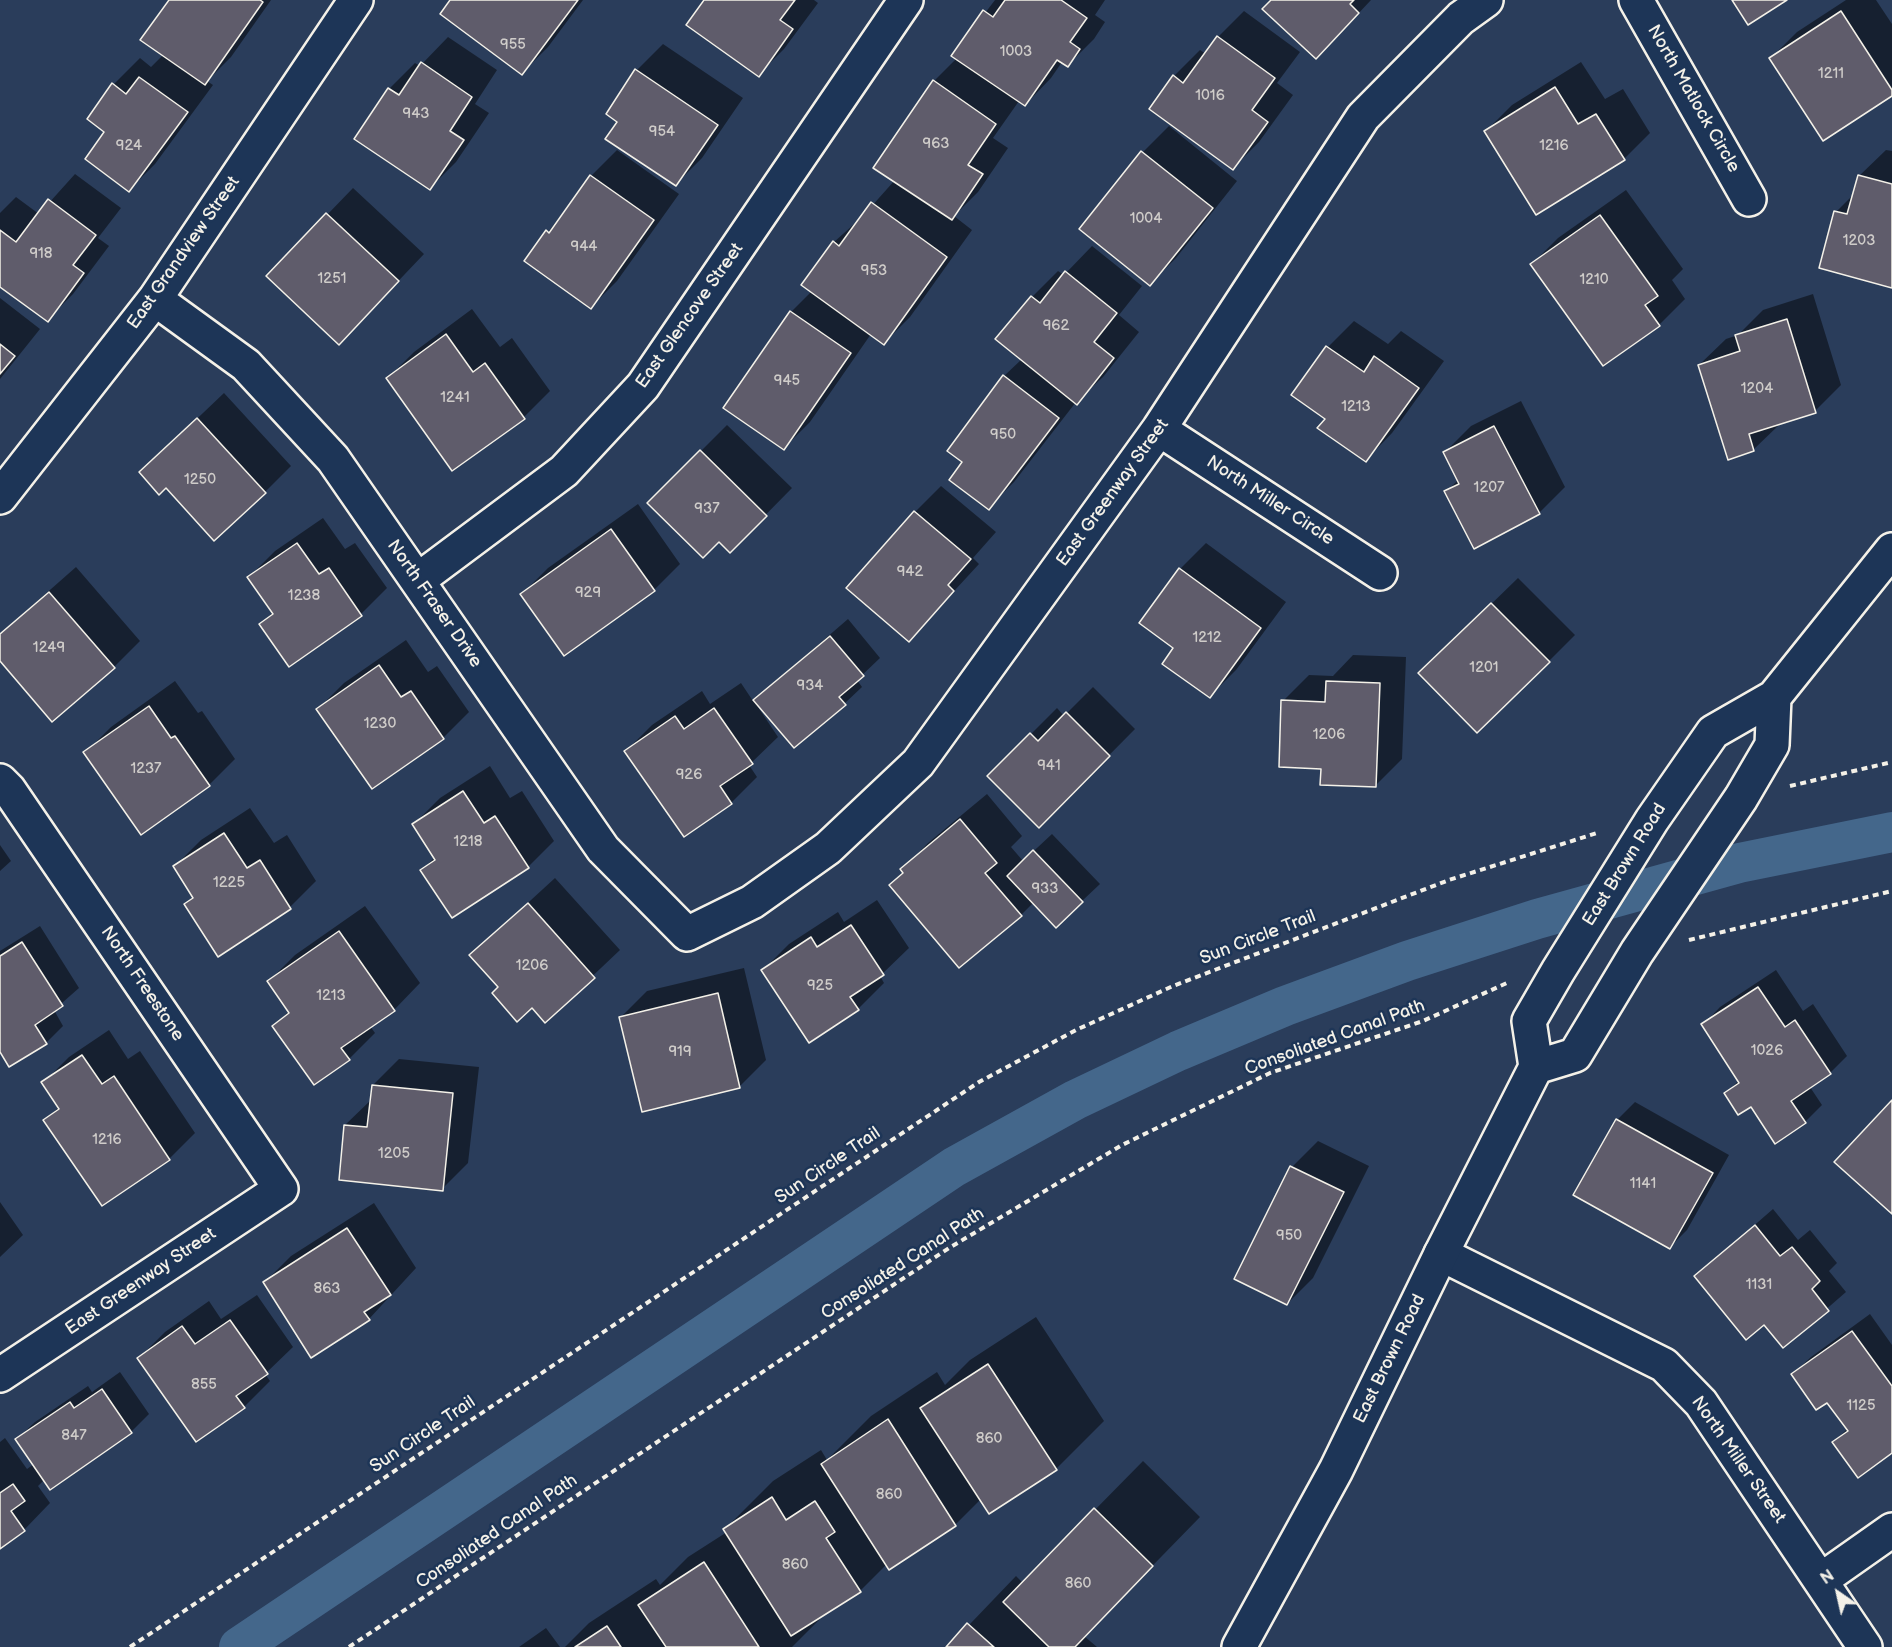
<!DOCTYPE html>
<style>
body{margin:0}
#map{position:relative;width:1892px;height:1647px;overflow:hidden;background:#2a3d5b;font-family:"Balsamiq Sans",sans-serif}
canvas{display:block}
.north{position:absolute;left:1808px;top:1563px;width:60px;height:60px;-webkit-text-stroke:4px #1d3557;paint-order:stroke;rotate:326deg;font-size:16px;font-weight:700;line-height:24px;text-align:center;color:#f4f1e8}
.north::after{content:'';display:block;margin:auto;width:21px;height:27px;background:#f4f1e8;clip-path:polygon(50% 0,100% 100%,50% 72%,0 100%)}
</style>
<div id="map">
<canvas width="1892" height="1647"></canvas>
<div class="north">N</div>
</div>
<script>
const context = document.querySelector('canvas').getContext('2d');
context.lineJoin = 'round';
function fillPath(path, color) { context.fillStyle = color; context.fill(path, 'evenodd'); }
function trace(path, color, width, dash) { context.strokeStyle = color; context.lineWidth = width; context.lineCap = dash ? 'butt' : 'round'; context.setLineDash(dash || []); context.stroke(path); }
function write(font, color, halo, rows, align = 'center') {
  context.font = font + ' "Balsamiq Sans",sans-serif'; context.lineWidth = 5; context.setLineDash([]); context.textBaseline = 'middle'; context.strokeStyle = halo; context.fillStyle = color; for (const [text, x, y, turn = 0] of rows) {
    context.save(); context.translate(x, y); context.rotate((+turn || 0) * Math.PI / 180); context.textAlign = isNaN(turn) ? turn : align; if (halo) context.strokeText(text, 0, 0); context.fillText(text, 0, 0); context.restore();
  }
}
fillPath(new Path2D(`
 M171 0H271L231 57 207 81 213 85 155 164 129 190 107 132 114 84 140 58 151 67 164 54Z
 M452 0H583L548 47 522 73Z
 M706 0H814L818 3 784 49 758 75Z
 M995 0H1105L1095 15 1105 22 1094 39 1068 65 1062 62 1051 78 1025 105 1019 101 993 138 1008 148 978 192 954 216 972 230 910 317 884 343 871 334 810 422 784 448 791 312 812 291 834 242 862 217 895 180 934 81 957 58 953 55Z
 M1273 0H1371L1342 31Z
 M1846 0H1876L1892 24V94L1771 58 1797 32Z
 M1244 11 1300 52 1277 83 1293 95 1259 142 1233 168 1174 76 1200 50 1206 54 1218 37Z
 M448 37 497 70 475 104 489 113 456 162 430 188 356 139 389 89 415 63 420 66Z
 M663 44 743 98 702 158 676 184 619 121 637 70Z
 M1581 62 1605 99 1623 89 1650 133 1624 159 1486 131 1512 105Z
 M1169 126 1237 181 1176 258 1150 284 1081 229 1143 152Z
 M617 150 679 194 617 281 591 307 526 261 591 176Z
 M1886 150 1892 151V286L1836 212 1855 193 1859 176Z
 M75 174 121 208 98 238 109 246 73 294 47 320 0 285V213L16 197 39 214Z
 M353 188 424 254 365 316 268 276Z
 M1626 190 1683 269 1672 280 1685 299 1659 325 1532 264 1558 238Z
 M1092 246 1142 286 1119 315 1139 332 1103 377 1076 402 1014 482 988 508 964 462 1004 376 1022 359 1032 297 1058 271 1064 275Z
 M1813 294 1841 385 1815 411 1780 424 1753 450 1699 365 1726 339 1738 335 1763 310Z
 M0 298 40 329 0 379Z
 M472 309 500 347 512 338 550 391 524 417 388 378 414 352Z
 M1354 321 1388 344 1401 331 1444 361 1392 433 1366 460 1327 418 1293 395 1328 347Z
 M224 393 291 466 265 492 166 486 141 472Z
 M1521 401 1565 487 1539 513 1446 492 1459 479 1445 452 1471 426Z
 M727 425 792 488 730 551 719 540 649 503Z
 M941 486 996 532 973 558 979 564 909 640 915 512Z
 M638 504 680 564 654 590 522 594 548 568Z
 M323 518 345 549 355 543 387 588 361 614 289 665 261 625 273 612 249 577 275 551Z
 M1206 543 1286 602 1236 670 1210 696 1175 648 1180 569Z
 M76 567 140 641 114 667 0 659V634Z
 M1518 578 1575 635 1549 661 1447 647Z
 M848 619 880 658 857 680 862 687 844 704H756L778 737 749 765 757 777 731 803 626 751 652 725 702 691 710 704 741 683 753 701Z
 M406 640 428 672 437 666 469 712 443 738 373 787 318 709 344 683Z
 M1353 655 1406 657 1402 759 1376 785 1323 768 1283 701 1309 675 1333 676Z
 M175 681 198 713 202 711 235 759 209 785 85 753 111 727Z
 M1093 687 1135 729 1039 826 989 776 1057 708 1064 716Z
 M490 766 510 798 522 791 554 841 528 867 422 870 435 857 414 824 440 798Z
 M987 794 1022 836 1011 847 1023 861 1052 834 1100 884 1082 901 1034 902 1021 915 904 872 902 870 928 843Z
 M250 808 274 843 287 835 316 881 290 907 218 954 186 904 194 896 175 866 201 840Z
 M0 845 11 861 0 871Z
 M555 878 620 950 545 1021 532 1006 500 987 471 955Z
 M877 900 909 948 880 976 884 983 858 1009 810 1041 763 970 789 944 838 912 844 922Z
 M365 906 420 983 394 1010 370 1026 375 1033 349 1059 274 1026 289 1011 269 981 295 955Z
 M40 926 79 988 54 1010 63 1026 46 1043 0 1050V951Z
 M744 968 766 1060 739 1087 621 1017 647 991Z
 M1776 970 1803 1011 1813 1004 1847 1056 1830 1073 1810 1087 1822 1105 1805 1122 1726 1094 1739 1080 1703 1025 1720 1007Z
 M109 1030 128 1059 140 1051 195 1133 169 1159 45 1120 59 1107 43 1083 69 1057Z
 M399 1059 479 1067 468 1163 442 1189 345 1125 372 1099 373 1085Z
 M1635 1102 1729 1155 1687 1230 1670 1247 1617 1120Z
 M1318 1141 1369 1166 1313 1278 1287 1304 1292 1167Z
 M0 1202 23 1235 0 1257Z
 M374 1203 416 1268 369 1319 265 1282 291 1256Z
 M1773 1209 1798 1240 1810 1230 1837 1263 1829 1271 1846 1292 1784 1346 1764 1323 1696 1276Z
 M257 1295 293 1347 265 1374 270 1381 244 1407 139 1358 165 1332 209 1301 221 1319Z
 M1870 1314 1892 1345V1452L1834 1442 1847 1429 1827 1401 1793 1374 1811 1357Z
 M1036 1317 1104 1421 1056 1469 990 1512 981 1499 955 1525 890 1568 887 1564 860 1591 818 1617 820 1619 792 1647H565L589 1623 656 1579 660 1585 688 1557 727 1532 725 1529 773 1481 821 1450 827 1460 871 1416 937 1372 945 1385 970 1360Z
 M120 1372 149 1414 131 1432 50 1488 45 1479 38 1486 50 1503 24 1530 0 1548V1442L5 1438 27 1469 34 1464 17 1439 35 1422 88 1386 92 1392Z
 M1143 1461 1200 1517 1084 1636 1097 1647H948L1016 1576 1023 1583Z
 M546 1628 560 1647H519Z`), '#0007');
trace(new Path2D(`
 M239 1647 954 1167 1075 1100 1178 1051 1285 1006 1407 961 1537 919 1739 863 1892 832`), '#44678b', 40);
const building = new Path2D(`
 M169 0H260L263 2 205 85 140 40Z
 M450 0H578L522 75 440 14Z
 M704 0H795L780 20 793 29 759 77 686 25Z
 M1005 0H1061L1087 18 1070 42 1080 49 1068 67 1057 60 1025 106 951 56 983 10 993 17Z
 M1271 0H1354L1350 4 1359 13 1316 59 1262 9Z
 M1732 0H1787L1748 25Z
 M1841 11 1892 90V96L1823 141 1769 58Z
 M1217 36 1275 78 1252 110 1268 122 1233 170 1149 109 1173 75 1183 83Z
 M421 62 472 97 450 131 464 140 430 190 354 139 388 88 399 95Z
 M635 69 718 125 676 186 605 139 617 122 606 114Z
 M139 77 188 112 129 192 85 159 104 132 87 119 112 83 126 94Z
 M933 80 996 124 968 165 983 174 952 220 873 168Z
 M1555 87 1578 124 1596 114 1625 160 1536 215 1484 131Z
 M1141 151 1213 208 1150 286 1079 229Z
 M590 175 654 220 591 309 524 261 546 230 549 233Z
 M1858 175 1892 184V288L1819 268 1834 211 1847 214Z
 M48 199 96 235 73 265 84 273 48 322 0 287V230L16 242Z
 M871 202 947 257 884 345 801 285 833 241 839 246Z
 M326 213 399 281 339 345 266 276Z
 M1600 215 1658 296 1645 305 1660 326 1603 366 1530 264Z
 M1065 271 1117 313 1094 342 1114 358 1077 405 995 339 1031 296 1040 303Z
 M790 311 851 353 784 450 723 408Z
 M1787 319 1816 413 1749 434 1754 451 1728 460 1698 365 1740 351 1735 335Z
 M446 334 473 372 485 363 525 419 452 471 386 378Z
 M0 344 15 356 0 374Z
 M1326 346 1364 372 1374 356 1419 388 1366 462 1317 428 1325 419 1291 395Z
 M1003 375 1059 418 989 510 949 480 962 462 947 451Z
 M197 418 266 493 214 541 166 488 159 495 139 472Z
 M1494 426 1540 514 1474 549 1444 491 1459 484 1443 452Z
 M700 450 767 516 730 553 719 542 703 558 647 503Z
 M914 511 971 559 948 585 954 591 909 642 846 588Z
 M611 529 655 591 564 656 520 594Z
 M297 543 319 574 329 568 362 616 289 667 259 624 273 614 247 577Z
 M1179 568 1261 628 1210 698 1162 664 1173 648 1139 623Z
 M49 592 115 668 52 722 0 661V634Z
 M1491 603 1550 662 1477 733 1418 673Z
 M830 636 864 676 839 697 846 705 794 748 753 700Z
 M379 665 401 697 411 691 444 739 372 789 316 709Z
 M1326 681 1380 683 1376 787 1320 785 1321 769 1279 767 1281 700 1325 702Z
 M149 706 171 738 175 736 210 786 141 835 83 752Z
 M714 708 753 764 720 786 732 804 684 837 624 751 675 716 684 729Z
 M1066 712 1110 756 1039 828 987 776 1030 733 1038 741Z
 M463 791 484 823 495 816 529 868 452 918 420 870 435 860 412 824Z
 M960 819 997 863 985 873 1022 916 959 968 889 885 903 873 900 869Z
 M224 833 247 868 260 860 291 909 218 957 184 904 193 898 173 866Z
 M1033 850 1083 902 1056 928 1007 876Z
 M528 903 595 978 545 1023 532 1008 517 1022 492 993 498 987 469 955Z
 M851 925 884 975 850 997 859 1010 809 1043 761 970 811 937 817 947Z
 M339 931 395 1011 341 1048 350 1060 314 1085 272 1026 289 1013 267 981Z
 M22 942 63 1006 35 1025 47 1044 9 1067 0 1052V956Z
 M1758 987 1785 1027 1795 1020 1831 1074 1791 1101 1806 1123 1775 1144 1751 1107 1738 1115 1724 1093 1739 1083 1701 1024Z
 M718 993 740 1088 642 1112 619 1017Z
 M82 1055 102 1084 114 1076 170 1160 102 1206 43 1120 59 1109 41 1082Z
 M372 1085 453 1093 443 1191 339 1180 344 1125 367 1127Z
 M1892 1100V1214L1834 1162Z
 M1616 1119 1713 1173 1670 1249 1573 1195Z
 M1290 1166 1344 1192 1287 1305 1234 1279Z
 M1755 1225 1780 1256 1792 1247 1820 1281 1812 1289 1829 1311 1783 1348 1764 1325 1746 1340 1694 1276Z
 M347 1228 391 1295 364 1312 370 1320 311 1358 263 1282Z
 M230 1320 268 1374 236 1396 245 1408 196 1442 137 1358 182 1326 195 1344Z
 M1852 1331 1892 1386V1453L1858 1478 1832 1442 1848 1431 1827 1403 1816 1410 1791 1374Z
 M988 1364 1057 1470 989 1514 920 1408Z
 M102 1389 132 1433 50 1490 15 1439 70 1402 74 1408Z
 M888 1419 956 1526 889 1570 821 1464Z
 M13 1484 25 1501 11 1511 25 1531 0 1549V1493Z
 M772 1497 786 1520 815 1501 835 1532 826 1538 861 1592 791 1636 723 1529Z
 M1094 1508 1153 1566 1075 1647H1049L1003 1602Z
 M704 1562 759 1647H666L638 1605Z
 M967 1623 994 1647H946Z
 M607 1626 621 1647H575Z`);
fillPath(building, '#5f5c6b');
trace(building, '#f4f1e8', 1.5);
const street = new Path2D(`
 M1636 0 1749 199
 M155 299 246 365 333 459 603 849 687 934 752 902 828 848 918 763 1159 429 1363 117 1461 18 1486 0
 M1159 429 1380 573
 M0 497 155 299 356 0
 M418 580 564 471 643 386 906 0
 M0 781 9 790 281 1189 0 1375
 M1441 1254 1664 1365 1701 1403 1865 1647
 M1821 1580 1892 1530`);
const secondary = new Path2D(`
 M1536 1067 1575 1055 1637 952 1741 798 1772 745 1774 697
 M1239 1647 1336 1470 1441 1254 1536 1067 1529 1021 1558 971 1652 820 1713 732 1774 697 1892 550`);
trace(street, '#f4f1e8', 38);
trace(secondary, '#f4f1e8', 38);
trace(new Path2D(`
 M1790 786 1892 762
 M1689 940 1892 891
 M130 1647 979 1082 1076 1030 1173 986 1449 880 1600 832
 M349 1647 949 1248 1122 1145 1270 1073 1423 1021 1509 982`), '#f4f1e8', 4, [6, 4.5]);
trace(street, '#1d3557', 33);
trace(secondary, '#1d3557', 33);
write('15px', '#cfccc9', null, [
 ["955",513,45],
 ["1003",1016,52],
 ["1211",1831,74],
 ["1016",1210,96],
 ["943",416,114],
 ["954",662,132],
 ["963",936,144],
 ["924",129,146],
 ["1216",1554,146],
 ["1004",1146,219],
 ["1203",1859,241],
 ["944",584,247],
 ["918",41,254],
 ["953",874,271],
 ["1251",332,279],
 ["1210",1594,280],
 ["962",1056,326],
 ["945",787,381],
 ["1204",1757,389],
 ["1241",455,398],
 ["1213",1356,407],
 ["950",1003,435],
 ["1250",200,480],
 ["1207",1489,488],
 ["937",707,509],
 ["942",910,572],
 ["929",588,593],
 ["1238",304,596],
 ["1212",1207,638],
 ["1249",49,648],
 ["1201",1484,668],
 ["934",810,686],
 ["1230",380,724],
 ["1206",1329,735],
 ["941",1049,766],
 ["1237",146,769],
 ["926",689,775],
 ["1218",468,842],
 ["1225",229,883],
 ["933",1045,889],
 ["1206",532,966],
 ["925",820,986],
 ["1213",331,996],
 ["1026",1767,1051],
 ["919",680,1052],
 ["1216",107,1140],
 ["1205",394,1154],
 ["1141",1643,1184],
 ["950",1289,1236],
 ["1131",1759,1285],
 ["863",327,1289],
 ["855",204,1385],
 ["1125",1861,1406],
 ["847",74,1436],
 ["860",989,1439],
 ["860",889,1495],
 ["860",795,1565],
 ["860",1078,1584]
]);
write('18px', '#f4f1e8', '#1d3557', [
 ["North Matlock Circle",1693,99,60],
 ["East Grandview Street",184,253,-55],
 ["East Glencove Street",690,316,-55],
 ["East Greenway Street",1113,493,-54],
 ["North Miller Circle",1270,501,33],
 ["North Fraser Drive",434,604,55],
 ["East Brown Road",1625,865,-58],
 ["Sun Circle Trail",1258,938,-21],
 ["North Freestone",142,984,56],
 ["Consoliated Canal Path",1335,1038,-20],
 ["Sun Circle Trail",828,1166,-34],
 ["Consoliated Canal Path",903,1264,-33],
 ["East Greenway Street",141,1282,-34],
 ["East Brown Road",1390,1359,-64],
 ["Sun Circle Trail",423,1435,-34],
 ["North Miller Street",1738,1460,55],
 ["Consoliated Canal Path",497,1532,-34]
]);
</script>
